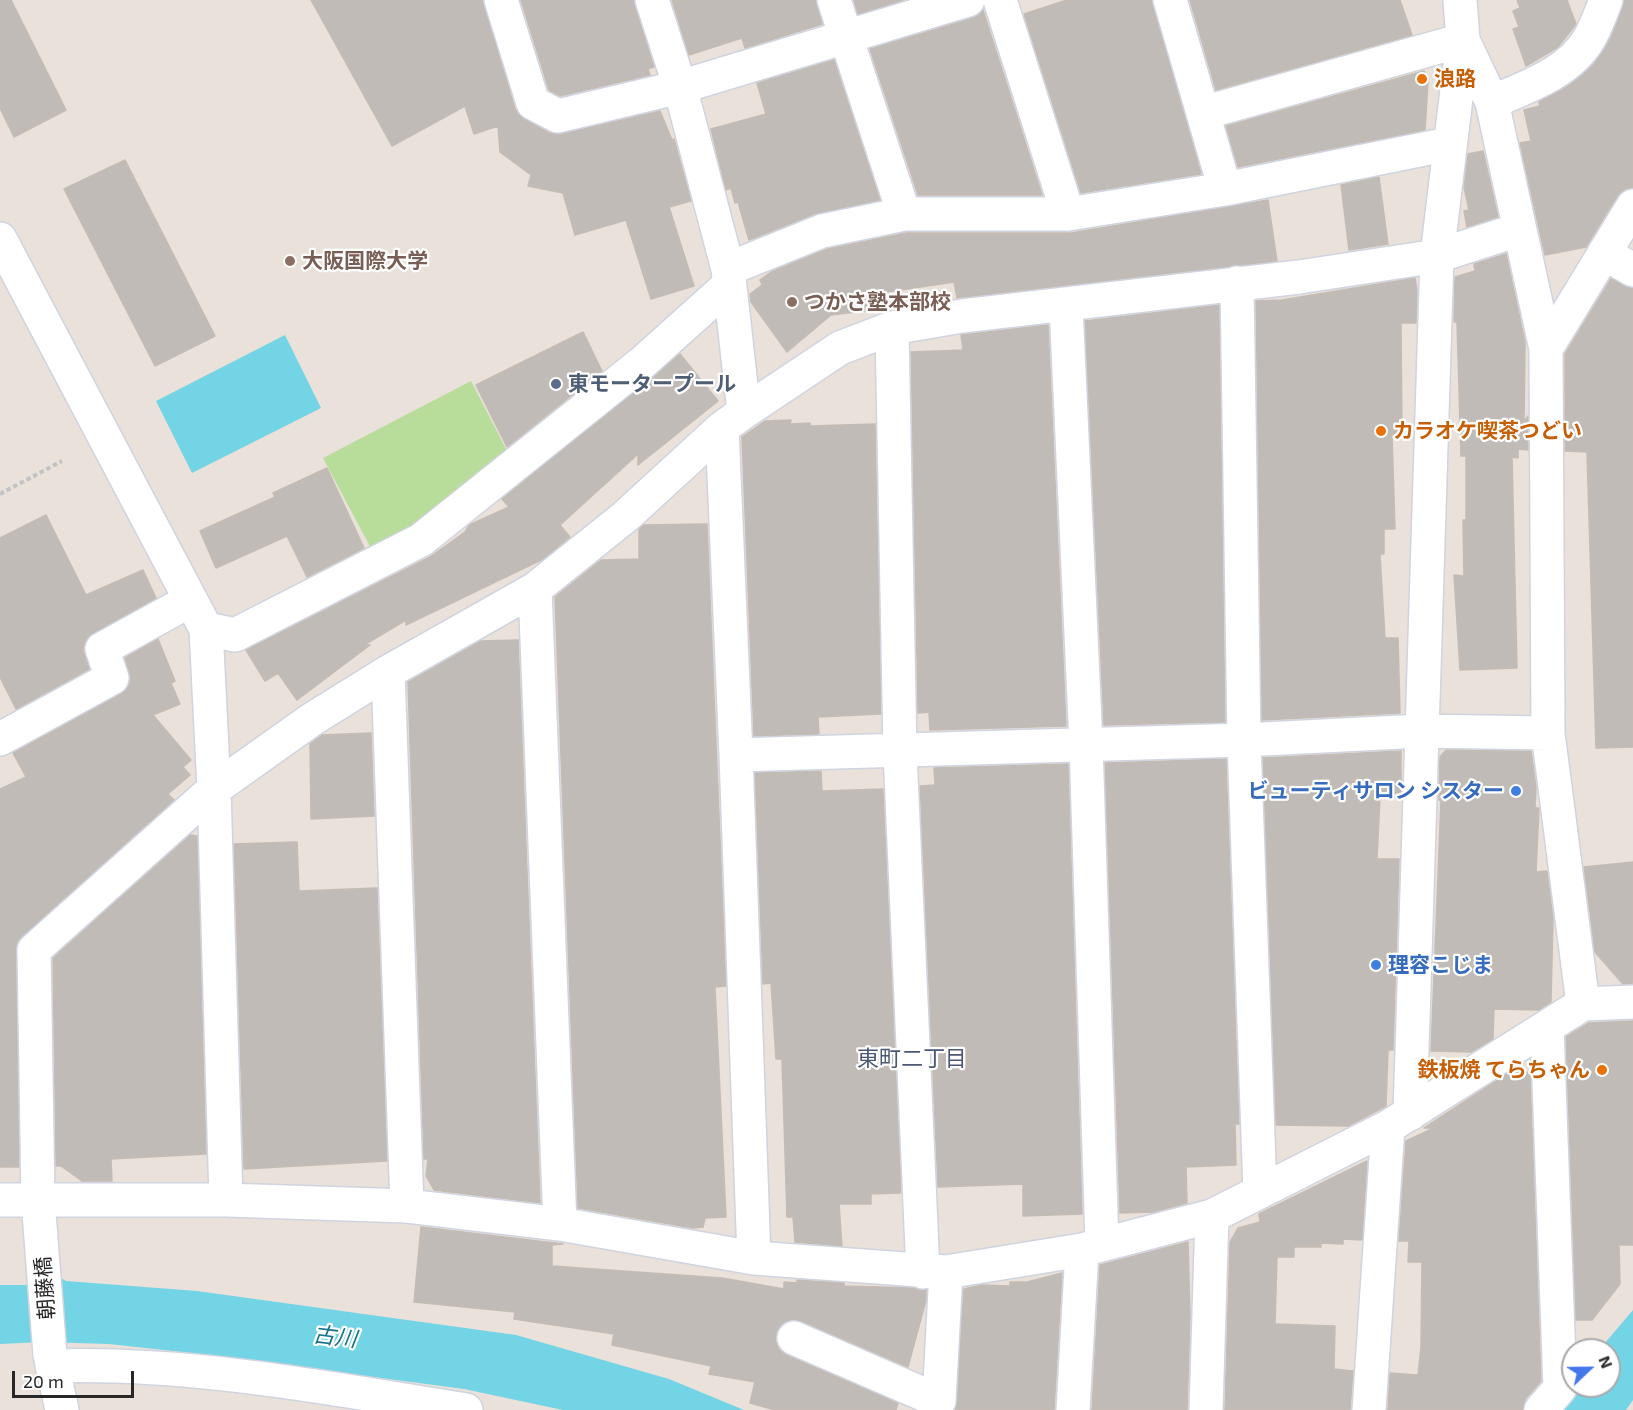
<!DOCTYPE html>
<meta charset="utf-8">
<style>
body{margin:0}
#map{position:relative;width:1633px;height:1410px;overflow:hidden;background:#e9e1da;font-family:"Exo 2",sans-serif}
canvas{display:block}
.north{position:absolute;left:1561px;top:1338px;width:60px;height:60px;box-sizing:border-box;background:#fff;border:2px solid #a9a9a9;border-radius:50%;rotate:68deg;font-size:16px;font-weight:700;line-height:24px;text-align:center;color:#272727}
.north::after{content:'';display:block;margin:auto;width:21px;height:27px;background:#4477ec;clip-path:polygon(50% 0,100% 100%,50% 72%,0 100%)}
.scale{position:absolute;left:12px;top:1371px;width:122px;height:27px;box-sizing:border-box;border:3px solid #272727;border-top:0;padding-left:8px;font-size:18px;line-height:21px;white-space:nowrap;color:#272727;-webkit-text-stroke:4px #fff;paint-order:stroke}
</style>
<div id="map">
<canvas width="1633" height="1410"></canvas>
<div class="north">N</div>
<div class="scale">20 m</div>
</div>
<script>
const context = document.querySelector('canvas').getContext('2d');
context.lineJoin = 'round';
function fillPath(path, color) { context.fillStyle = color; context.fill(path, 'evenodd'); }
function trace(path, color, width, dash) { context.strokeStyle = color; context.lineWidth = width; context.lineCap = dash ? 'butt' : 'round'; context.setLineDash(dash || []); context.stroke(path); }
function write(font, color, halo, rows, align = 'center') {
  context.font = font + ' "Exo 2","Noto Sans JP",sans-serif'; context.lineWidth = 4.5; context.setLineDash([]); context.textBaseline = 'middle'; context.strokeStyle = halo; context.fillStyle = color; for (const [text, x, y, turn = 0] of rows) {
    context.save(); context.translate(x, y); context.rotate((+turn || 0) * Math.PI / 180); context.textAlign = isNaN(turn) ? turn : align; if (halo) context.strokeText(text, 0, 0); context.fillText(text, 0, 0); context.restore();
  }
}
fillPath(new Path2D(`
 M471 381 508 453 400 540 374 554 323 458Z`), '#b8dc9a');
fillPath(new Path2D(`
 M285 335 321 408 192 473 156 401Z
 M58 1276 66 1281 197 1291 516 1335 669 1379 744 1410H563L464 1389 200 1354 109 1344 42 1342 0 1344V1285H32Z
 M1633 1310V1400L1626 1410H1551L1573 1386H1609V1350H1599Z`), '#73d4e5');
const building = new Path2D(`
 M0 0H11L66 110 14 137 0 108Z
 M311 0H483L515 109 524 119 549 133 562 134 660 111 672 140 674 139 691 201 669 207 694 286 651 299 626 220 575 235 563 193 528 186 531 175 500 152 498 126 474 134 465 106 392 146Z
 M521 0H634L654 67 648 69 650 75 560 96 549 90Z
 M672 0H816L822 24 745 48 742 38 689 55Z
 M854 0H903L858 14Z
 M1067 0H1152L1201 174 1081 193 1024 14Z
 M1190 0H1400L1412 35 1216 90Z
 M1517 0H1567L1576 24 1558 47 1526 66 1513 29 1519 27 1513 11 1520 8Z
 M1624 0H1633V187L1625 189 1617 196 1586 247 1545 255 1520 143 1531 141 1524 110 1540 106 1539 102 1570 85 1594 64 1611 38Z
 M983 10 1042 195H918L870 49 973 18Z
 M834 60 880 200 815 214 749 240 738 202 735 203 731 188 726 190 711 129 766 114 757 83Z
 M1424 71 1428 82 1425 130 1238 167 1226 126Z
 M1483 151 1498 217 1467 227 1464 211 1469 210 1464 187 1468 154Z
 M125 160 215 336 155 366 64 189Z
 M1379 177 1388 244 1349 250 1341 185Z
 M1268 200 1277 261 957 298 954 282 887 292 889 308 831 315 787 352 751 302 750 294 762 285 760 280 771 272 827 249 906 233H1071Z
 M1506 254 1525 342 1524 422 1528 416V450L1518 449V458L1512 457 1517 668 1460 670 1454 575 1464 576 1463 520H1466V456H1461L1457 322H1454L1455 277 1475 271 1474 264Z
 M1415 278 1417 290 1416 323H1401L1402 434 1392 435 1395 529H1384V554H1380L1385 638H1398L1400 713 1262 720 1256 301 1282 300Z
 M1611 279 1633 289V747L1596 748 1587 452 1565 451V354Z
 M1219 305 1225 722 1104 725 1085 321Z
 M1048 325 1066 726 930 730 929 712 918 713 911 352 963 350 961 335Z
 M583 332 602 371 507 447 476 385Z
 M680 354 718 401 638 465V454L560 525 570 537 543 559 406 625V620L364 645H370L297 700 278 673 265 681 246 650 430 557 465 532 469 525 509 507 502 499Z
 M791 420 790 424 810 423V426L875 424 881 714 818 717 819 734 754 736 742 437 765 421Z
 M327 468 364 548 307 577 287 536 216 568 200 531 275 497 273 493Z
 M46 515 86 595 143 570 156 598 87 638 83 647 89 669 16 709 0 677V538Z
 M707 524 726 986 715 987 726 1217 705 1218 703 1227 693 1228 578 1208 555 597 601 560 639 559V530L643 525Z
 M158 639 175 681 171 683 180 704 153 715 191 760 183 767 190 775 168 794 174 800 17 942 19 1167H0V789L26 777 13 753 121 694 131 680 125 658Z
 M518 640 540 1203 434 1190 426 1176 428 1159H424L408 682 480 641Z
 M371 733 374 816 311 819 310 744 322 735Z
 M1446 750 1531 751 1536 787 1535 808H1539L1536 872 1547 871 1553 919 1551 1002 1538 1010 1494 1009 1493 1039 1471 1052 1431 1051 1441 800H1439L1440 757Z
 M1401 751V797L1380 796 1377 859H1399L1393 1050H1388L1386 1106 1348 1126 1276 1125 1263 758Z
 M1226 759 1239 1124H1235L1236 1165 1186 1167 1187 1203 1153 1212 1120 1213 1105 763Z
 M1068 764 1082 1214 1023 1216V1184L938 1187 920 786 935 785 934 768Z
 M821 771 822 791 883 789 901 1189 900 1193 871 1194V1204H839L842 1246 795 1242 793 1217H787L782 1059H776L771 983 763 984 755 773Z
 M190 835 197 836 206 1154 111 1159 112 1181H82L61 1166H56L53 958Z
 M297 842 299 891 377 888 387 1161 244 1169 234 844Z
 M1633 862V983L1623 984 1595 952 1584 867Z
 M1633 1021V1245H1619L1620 1284 1592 1320H1576L1566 1037 1589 1023Z
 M1530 1072 1541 1381 1526 1398 1523 1410H1388L1390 1373 1418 1375 1421 1346 1422 1262H1408L1409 1241H1399L1406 1141 1434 1128H1424L1507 1074Z
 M1367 1161 1362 1240 1343 1239V1244L1321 1243V1247H1294V1257H1277L1275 1324 1335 1326 1334 1369 1353 1371 1350 1410H1225L1230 1242 1238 1228 1260 1222 1259 1214Z
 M421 1227 563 1244 552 1245V1266L722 1278 784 1289V1282L797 1283V1280L844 1283V1286L914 1288 926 1290V1300L908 1367 801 1321 792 1319 783 1323 777 1331 775 1340 779 1349 786 1355 898 1403 896 1410H775L750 1403 755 1382 709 1374 711 1366 612 1345 614 1334 514 1319 515 1312 414 1302Z
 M1188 1242 1190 1316 1187 1410H1092L1100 1265Z
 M1062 1273 1054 1410H955L964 1289 982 1285 1010 1286V1282H1027Z`);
fillPath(building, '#c1bbb7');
trace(building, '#c4bcb4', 1.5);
const minor = new Path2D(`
 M501 0 533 103 558 116 680 87 968 0
 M834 0 904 214
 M1000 0 1068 214
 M1170 0 1225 189
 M1492 102C1526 87 1569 73 1589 39 1596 27 1601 13 1606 0
 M1203 113 1463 40
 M0 239 206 629 214 789 226 1200
 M1604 253 1633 270
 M728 269 822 231 904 214H1068L1225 189 1449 144
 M1237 283 1244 740 1260 1192
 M1066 305 1086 744 1102 1244
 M892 328 900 752 923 1272
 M1546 349 1633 206
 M744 412 840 348 892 328 962 316 1299 277 1437 256 1518 230
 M722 428 736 755
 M535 589 560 1224
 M206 629 235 635 421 540 642 363 729 285
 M388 672 407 1206
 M0 739 112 678 102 649 189 601
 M1583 1004 1633 1002
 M1410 1114 1437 256 1463 40 1460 0
 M0 1200H226L407 1206 560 1224 754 1258 946 1272 1082 1250 1212 1216 1388 1127 1583 1004 1548 733 1546 349 1492 102 1463 40
 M754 1258 736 755 1244 740 1421 731 1548 733
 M794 1338 939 1401 946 1272
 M52 1366C192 1362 329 1388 466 1410
 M62 1410 50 1355 38 1200 34 950 214 789 311 720 388 672 535 589 626 516 722 428 744 412 728 269 680 87 652 0
 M1073 1410 1082 1250
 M1206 1410 1212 1216
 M1369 1410 1388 1127
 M1541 1410 1560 1388 1547 1027`);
trace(minor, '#cfd4e0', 36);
trace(new Path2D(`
 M0 494 62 461`), '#c3c3c3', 4, [4.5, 3]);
trace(minor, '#fff', 33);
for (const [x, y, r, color] of [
 [1422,79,6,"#e8710a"],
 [290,261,6,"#8d6e63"],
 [792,302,6,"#8d6e63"],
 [556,384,6,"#5c6f8a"],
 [1381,431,6,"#e8710a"],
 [1516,791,6,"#3f7fe0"],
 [1376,965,6,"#3f7fe0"],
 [1602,1070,6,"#e8710a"]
]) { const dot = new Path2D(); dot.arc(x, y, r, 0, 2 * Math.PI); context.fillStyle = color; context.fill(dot); trace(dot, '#fff', 2); }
write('bold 21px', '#c56008', '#fff', [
 ["浪路",1434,79],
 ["カラオケ喫茶つどい",1393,431],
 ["鉄板焼 てらちゃん",1590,1070,"right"]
], 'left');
write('bold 21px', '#785e54', '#fff', [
 ["大阪国際大学",302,261],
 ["つかさ塾本部校",804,302]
], 'left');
write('bold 21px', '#4e5e75', '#fff', [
 ["東モータープール",568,384]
], 'left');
write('bold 21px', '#366cbe', '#fff', [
 ["ビューティサロン シスター",1504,791],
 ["理容こじま",1388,965,"left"]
], 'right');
write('21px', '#272727', '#fff', [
 ["朝藤橋",45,1288,-94]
]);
write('22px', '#4c5874', '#fff', [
 ["東町二丁目",912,1059]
]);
write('italic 22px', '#17728c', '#fff', [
 ["古川",335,1337,7]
]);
</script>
